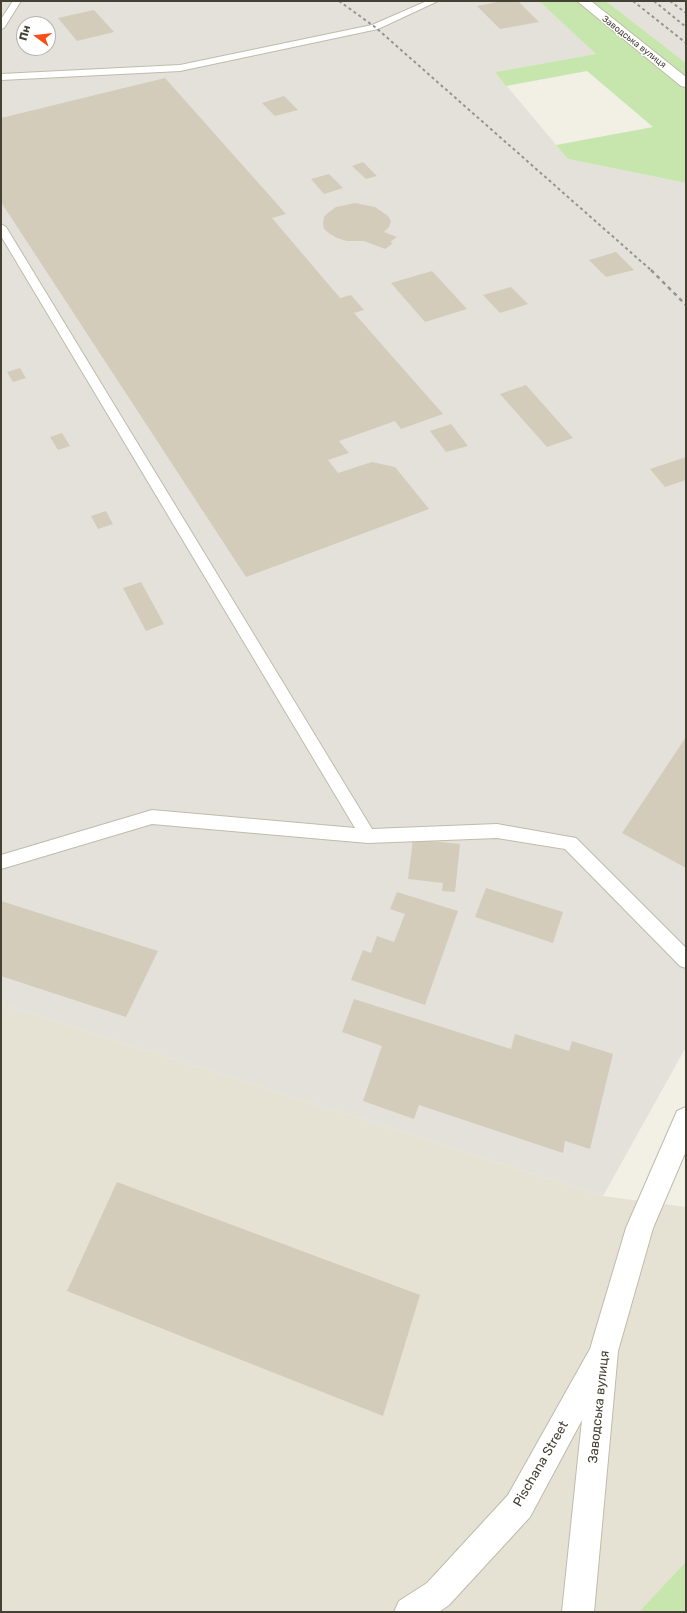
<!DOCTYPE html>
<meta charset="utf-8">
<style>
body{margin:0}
#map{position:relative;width:687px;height:1613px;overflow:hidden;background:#f2efe5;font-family:Rubik,sans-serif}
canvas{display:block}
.frame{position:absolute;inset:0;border:2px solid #444034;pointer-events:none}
.north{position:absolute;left:16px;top:16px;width:40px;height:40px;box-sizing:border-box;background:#fff;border:1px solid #b4b3ae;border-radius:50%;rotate:285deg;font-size:11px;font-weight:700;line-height:16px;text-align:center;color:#444034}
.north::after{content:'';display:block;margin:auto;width:14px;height:18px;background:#f75016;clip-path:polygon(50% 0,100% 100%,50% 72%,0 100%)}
</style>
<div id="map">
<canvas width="687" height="1613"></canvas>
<div class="frame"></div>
<div class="north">Пн</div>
</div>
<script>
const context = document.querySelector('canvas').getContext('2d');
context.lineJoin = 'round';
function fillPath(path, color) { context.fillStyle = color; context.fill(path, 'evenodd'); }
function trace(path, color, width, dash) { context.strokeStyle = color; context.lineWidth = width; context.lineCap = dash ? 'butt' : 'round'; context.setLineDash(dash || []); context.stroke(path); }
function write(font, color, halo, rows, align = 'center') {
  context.font = font + ' Rubik,sans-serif'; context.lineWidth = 3; context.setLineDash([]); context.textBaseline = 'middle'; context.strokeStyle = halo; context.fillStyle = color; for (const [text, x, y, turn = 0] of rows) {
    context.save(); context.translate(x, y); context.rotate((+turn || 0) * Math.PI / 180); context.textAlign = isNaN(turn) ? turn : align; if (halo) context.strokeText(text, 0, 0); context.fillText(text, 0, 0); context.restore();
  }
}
fillPath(new Path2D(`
 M1 1004 603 1196 686 1207V1612H1Z`), '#e6e2d3');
fillPath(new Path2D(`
 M1 1H539L597 54 495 72 568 159 686 183V1047L603 1196 1 1004ZM24 24H48V48H24Z
 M606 1H686V63Z`), '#e4e1da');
fillPath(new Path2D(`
 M539 1H606L686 63V183L568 159 556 145 653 127 587 71 506 86 495 72 596 54Z
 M686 1562V1612H639Z`), '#c7e6ad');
fillPath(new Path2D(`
 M502 1H518L539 22 500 29 477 6Z
 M94 10 114 32 77 41 58 18Z
 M165 78 286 214 272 218 340 298 351 295 364 310 354 313 443 414 401 429 395 421 339 441 349 453 328 460 338 473 372 462 395 467 429 509 246 577 1 202V118Z
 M284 96 298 110 275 116 262 103Z
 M363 162 377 176 366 179 352 166Z
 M329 174 343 188 324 194 311 179Z
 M355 203 375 207 388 216 391 221 389 227 384 232 397 237 390 242 393 243 385 249 364 241H347L337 238 330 234 324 229 323 223 324 217 329 212 336 207Z
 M616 252 634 270 606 277 589 260Z
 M432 271 467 309 425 322 391 283Z
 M511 287 528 304 500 313 483 295Z
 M20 368 26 378 13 382 7 372Z
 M526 385 573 438 547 447 500 394Z
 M451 424 468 446 446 452 430 431Z
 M62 433 70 446 58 450 50 437Z
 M686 457V480L665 487 650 469Z
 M106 511 113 524 98 529 91 516Z
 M141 582 164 624 146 631 123 588Z
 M686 737V868L622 833Z
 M413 839 460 844 455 892 442 891 443 883 408 879Z
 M486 888 563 912 553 943 475 917Z
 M397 892 458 911 425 1005 351 980 363 950 371 953 377 936 394 942 405 914 390 909Z
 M1 901 158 951 126 1017 1 976Z
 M354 999 511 1049 515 1034 569 1051 572 1041 613 1054 590 1149 565 1141 563 1153 419 1105 414 1119 363 1101 382 1046 342 1032Z
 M117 1182 420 1295 383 1416 67 1291Z`), '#d4ccba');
const lane = new Path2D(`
 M13 1H21L4 28 1 29V19Z
 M427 1H438L378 29 180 71 1 80V74L180 65 372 25Z
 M1 224 6 227 372 829 497 824 576 838 686 948V968L680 966 565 849 497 838 368 843 152 824 1 869V855L152 810 355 828 1 236Z`);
const street = new Path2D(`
 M577 1H591L686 77V87L681 86Z
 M686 1107V1151L653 1228 618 1351 594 1612H562L582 1420 530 1517 449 1605 439 1612H394L399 1601 427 1583 508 1495 590 1349 626 1228 677 1111Z`);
trace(lane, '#c0bbaa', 2);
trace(street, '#c0bbaa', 2);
fillPath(lane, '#fff');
fillPath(street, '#fff');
trace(new Path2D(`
 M339 1 375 27 652 271
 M633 1 686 43
 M654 1 686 27
 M670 1 686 13`), '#949494', 2, [3, 3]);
trace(new Path2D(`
 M651 270 686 305`), '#949494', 2.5, [4, 4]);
write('9px', '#444034', '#fff', [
 ["Заводська вулиця",634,42,38]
]);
write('13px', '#444034', '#fff', [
 ["Заводська вулиця",599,1407,-84],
 ["Pischana Street",541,1464,-60]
]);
</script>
